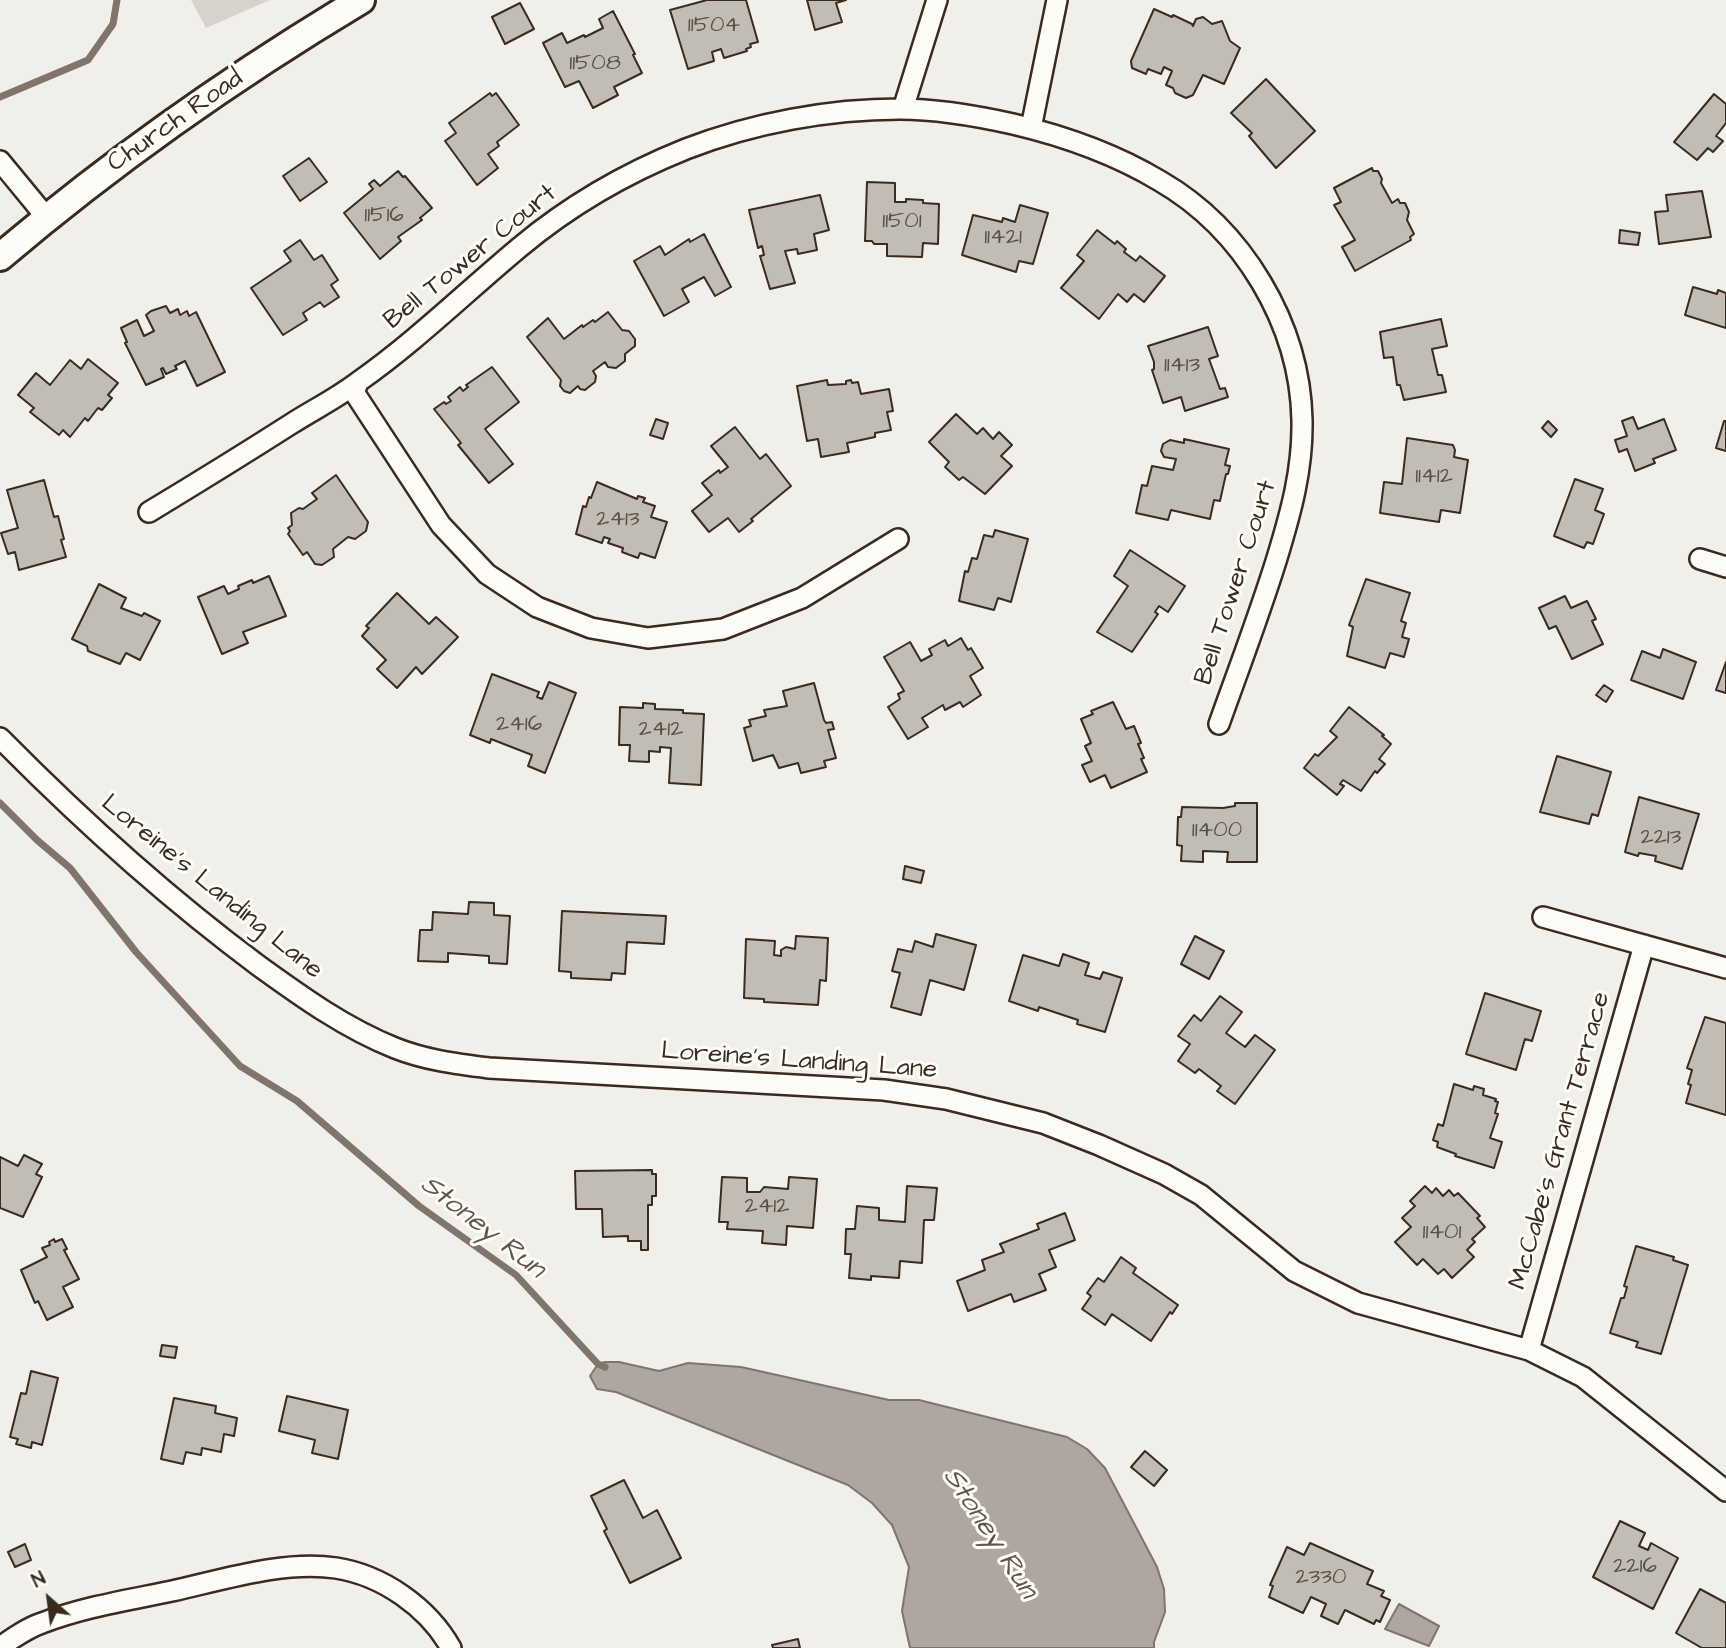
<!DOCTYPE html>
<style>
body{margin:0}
#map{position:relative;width:1726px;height:1648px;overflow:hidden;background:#f1efea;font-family:"Architects Daughter",sans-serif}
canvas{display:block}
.north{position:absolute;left:14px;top:1564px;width:70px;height:70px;-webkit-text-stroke:5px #fdfcf7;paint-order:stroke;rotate:332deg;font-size:19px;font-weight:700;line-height:28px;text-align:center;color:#3b2a1e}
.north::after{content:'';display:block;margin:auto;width:24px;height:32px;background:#3b2a1e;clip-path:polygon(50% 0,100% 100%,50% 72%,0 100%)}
</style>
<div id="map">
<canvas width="1726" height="1648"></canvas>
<div class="north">N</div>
</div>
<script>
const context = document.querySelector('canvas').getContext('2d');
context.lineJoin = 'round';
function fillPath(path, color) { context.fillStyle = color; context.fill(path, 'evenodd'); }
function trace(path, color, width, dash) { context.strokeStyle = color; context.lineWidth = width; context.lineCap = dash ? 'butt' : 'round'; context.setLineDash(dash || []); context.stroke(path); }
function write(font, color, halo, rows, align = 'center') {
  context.font = font + ' "Architects Daughter",sans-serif'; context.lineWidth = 6; context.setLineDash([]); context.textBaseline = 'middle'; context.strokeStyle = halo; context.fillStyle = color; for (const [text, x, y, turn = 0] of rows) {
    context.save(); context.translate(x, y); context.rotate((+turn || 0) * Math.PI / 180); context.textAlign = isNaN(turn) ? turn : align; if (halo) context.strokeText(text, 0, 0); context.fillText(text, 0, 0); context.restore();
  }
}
fillPath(new Path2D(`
 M191 0H270L206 28Z`), '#d7d2cc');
const water = new Path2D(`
 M605 1362H619L659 1371 688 1363 741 1367 889 1400H919L1067 1437 1087 1449 1105 1468 1157 1567 1164 1589 1165 1612 1154 1642V1648H910L902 1611 909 1567 892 1525 872 1503 848 1485 616 1392 597 1389 590 1376 598 1364Z
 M1399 1604 1439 1626 1429 1646 1385 1629Z`);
fillPath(water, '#aea69f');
trace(water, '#80746b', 2);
trace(new Path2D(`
 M0 97 88 60 113 24 117 0
 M0 803 37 840 70 868 136 952 240 1066 297 1101 419 1206 516 1275 598 1364 605 1367`), '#80746b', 7);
const building = new Path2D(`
 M707 0H746L758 42 750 44 751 47 746 49 747 51 724 58 721 49 712 52 714 61 688 69 670 10Z
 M807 0H846L836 3 842 22 815 30Z
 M520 3 534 29 505 44 492 17Z
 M1154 9 1172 17 1173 15 1192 24 1193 26 1196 19 1203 17 1212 24 1222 21 1230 41 1240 48 1224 84 1203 75 1193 95 1186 98 1175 93 1173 88 1166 85 1172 71 1164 67 1161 74 1148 69 1146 74 1132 68 1131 61Z
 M613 11 635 54 633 55 642 73 614 87 618 95 593 108 579 81 565 87 543 43 562 33 567 43 584 35 585 37 603 28 599 19Z
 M1266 79 1315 131 1276 168 1249 136 1252 133 1231 113Z
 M490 93 492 96 496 93 519 125 497 142 499 146 488 154 498 168 477 185 445 141 456 133 449 123Z
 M1714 94 1726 104V123L1716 136 1723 141 1713 152 1708 148 1697 160 1674 142Z
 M309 158 327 182 300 201 283 176Z
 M1372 168 1373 171H1378L1382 179 1381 183 1392 203 1398 199 1400 203H1405L1409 212 1407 220 1414 234 1410 237 1411 240 1355 271 1342 247 1355 240 1334 205 1341 202 1334 188Z
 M398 171 403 177 405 176 432 208 420 218 422 220 398 237 401 241 380 259 344 213 373 189 369 184 374 180 380 186Z
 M867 182 895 183V202H906V199L923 200V203L939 204 938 244 923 243 922 257 887 256V244H874L872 241H865Z
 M1702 191 1711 237 1659 244 1655 212 1668 211 1666 195Z
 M820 195 829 230 814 234 817 250 798 254 797 249 785 251 795 283 770 289 760 256 764 255 762 246 758 248 749 210Z
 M1020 205 1048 213 1033 264 1019 261 1016 272 962 255 973 215 1002 222 1003 218 1015 222Z
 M1097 230 1115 244 1117 241 1126 249 1124 252 1136 261 1140 256 1165 276 1144 302 1134 294 1127 302 1118 294 1099 319 1061 288 1084 261 1077 255Z
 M1620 230 1640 233 1638 245 1619 243Z
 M704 234 731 287 715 296 704 277 682 289 689 302 664 316 634 261 660 246 665 255 689 239 690 242Z
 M300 240 314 260 322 255 338 280 331 285 339 297 324 307 320 302 303 313 307 320 283 335 251 288 291 261 284 251Z
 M1693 287 1717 294 1718 290 1726 293V328L1685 315Z
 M166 306 170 313 178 309 180 315 187 311 189 316 196 312 225 372 197 386 185 361 175 366 177 369 166 374 163 368 161 369 164 377 146 385 125 343 127 342 121 328 137 320 144 336 154 331 146 315 151 311Z
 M608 312 622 330 629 331 635 339V346L625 354V361L616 368 608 367 605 362 593 371 596 376 595 382 585 390 580 389 578 386 570 393 564 391 560 386 561 380 527 337 548 318 564 339 582 325 583 327 593 320 595 322Z
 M1441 319 1447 346 1432 349 1438 375H1442L1446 392 1404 400 1400 385H1397L1393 357 1384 358 1380 332Z
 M1208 327 1218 356 1209 359 1220 389 1225 388 1228 397 1185 411 1181 397 1163 403 1152 370 1154 369V362L1148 346Z
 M88 359 118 383 108 395 112 398 102 410 98 408 88 421 85 418 70 437 63 430 59 435 30 412 34 408 18 395 36 373 50 385 70 360 81 369Z
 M492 367 519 402 485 429 513 464 489 483 458 445 461 443 434 409 444 402 446 404 451 401 448 397 460 387 463 391 468 387 466 385Z
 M827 380 828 385 846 384V381L851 380 852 383 858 382 861 394 889 389 893 411 887 412 891 430 875 433V437L847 443 849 452 821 457 818 439 807 441 797 386Z
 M956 414 977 434 983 428 993 439 999 432 1012 445 1001 456 1012 466 985 494 963 477 959 480 945 467 949 462 929 442Z
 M1633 417 1638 429 1664 419 1676 450 1653 459 1655 463 1635 471 1627 449 1619 452 1615 440 1627 436 1622 421Z
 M656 419 668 423 663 439 650 435Z
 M1548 421 1557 430 1551 437 1542 428Z
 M1724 421H1726V451L1716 448Z
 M735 427 760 459 766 454 791 486 751 519 753 521 739 532 728 518 709 532 692 511 712 495 702 483 719 470 720 473 728 467 711 446Z
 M1407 438 1453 445 1455 450 1454 457 1468 460 1460 513 1441 510 1439 522 1380 513 1384 482 1402 484Z
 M1184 439 1229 449 1225 465 1230 466 1228 474H1226L1220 501 1214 500 1210 519 1171 510 1168 520 1136 513 1142 485 1147 486 1152 466 1173 470 1176 459 1164 457 1161 451 1163 444 1170 440 1184 443Z
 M336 475 368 522 366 531 355 539 348 537 333 549 334 557 322 565 315 564 307 552 303 555 288 534 290 531 288 528 292 525 291 513 299 508 303 509 317 499 312 493Z
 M1575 479 1603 489 1595 510 1604 514 1593 544 1587 542 1584 548 1554 536Z
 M44 480 54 517 58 516 64 539 61 540 66 557 19 570 15 552 8 554 1 533 18 528 7 490Z
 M597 482 637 499 638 496 645 498 643 502 655 506 651 517 667 522 655 558 640 553 638 558 622 552 623 548 608 543 610 539 604 537 602 543 576 534 583 506 586 507 589 497 591 498Z
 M995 530 1028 539 1011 602 998 598 994 610 959 601 965 571 968 572 972 558 977 559 984 535 993 537Z
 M1130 550 1185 586 1168 612 1159 606 1155 612 1158 614 1132 652 1097 632 1128 586 1114 576Z
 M269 576 286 616 243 632 248 643 222 654 198 597 224 586 228 594 239 589 238 586 252 580 253 583Z
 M1366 579 1410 593 1401 621 1406 623 1402 637 1409 639 1404 657 1390 653 1385 668 1347 656 1353 627 1349 625Z
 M99 584 126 598 121 608 142 616 144 613 160 621 140 660 126 653 120 664 88 651 87 646 72 639Z
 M397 593 429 624 436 617 458 637 422 674 416 667 397 688 377 669 386 660 362 636 369 628 366 626Z
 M1565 596 1571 608 1587 601 1596 619 1592 621 1603 644 1572 659 1556 626 1549 629 1539 608Z
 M961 638 968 650 971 648 983 668 970 676 981 695 963 707 960 702 945 710 943 705 922 718 928 727 908 739 888 707 900 699 898 694 904 691 884 657 910 642 921 661 932 655 929 649 945 640 948 646Z
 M1663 649 1696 662 1683 699 1631 680 1642 651 1660 658Z
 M1726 662V693L1716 690Z
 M492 674 539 692 537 697 542 699 549 682 576 693 545 773 528 766 532 755 491 739 490 743 470 735Z
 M814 683 824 720 826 723 832 722 834 729 828 730 836 758 824 761 826 767 801 773 798 763 779 768 773 755 753 761 744 728 751 726 749 720 766 716 764 710 787 706 783 691Z
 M1604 685 1613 691 1606 702 1596 695Z
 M1113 702 1126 729 1134 726 1141 743 1138 744 1144 758 1141 759 1147 772 1111 788 1105 775 1090 782 1082 765 1092 761 1085 746 1091 743 1081 719 1093 714 1091 711Z
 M643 703 655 704V709L683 710V713L704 714 701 785 669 783 671 748 660 747V752L649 751V762L629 761 630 745H619L620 707 643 708Z
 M1349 707 1384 735 1382 736 1391 744 1379 759 1385 764 1377 773 1375 771 1361 791 1343 780 1340 784 1344 786 1337 795 1304 768 1315 754 1318 756 1337 737 1330 731Z
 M1557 756 1611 772 1598 816 1592 814 1589 824 1540 812Z
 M1639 797 1699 814 1682 869 1655 861 1656 856 1639 853 1638 856 1625 852Z
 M1235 803H1257V862H1227L1228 852 1203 851V862L1181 861 1182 846 1177 845 1178 817H1181L1182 807 1223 808 1235 806Z
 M905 866 924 871 921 883 903 879Z
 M469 902 494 903V915L510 916 507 964 489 963V956L448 953V962L418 961 420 930H432L433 912 468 914Z
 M562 911 666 916 664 944 627 942 625 974 612 973 611 980 571 978V972L559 971Z
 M936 934 976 945 964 990 930 980 921 1015 891 1007 900 973 892 971 898 949 912 952 915 941 933 947Z
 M796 936 828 938 826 981 820 980 818 1005 764 1002V999L744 998 746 939 775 941 774 955 781 956V950L786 947 795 949Z
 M1195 936 1224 951 1209 979 1181 964Z
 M1063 954 1089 963 1085 975 1100 979 1103 972 1122 978 1105 1032 1077 1024 1078 1020 1039 1007 1038 1011 1009 1001 1023 955 1059 966Z
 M1485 993 1541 1011 1532 1041 1525 1039 1516 1070 1466 1054Z
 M1220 996 1242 1012 1226 1033 1245 1047 1255 1035 1275 1050 1235 1104 1217 1091 1221 1086 1199 1069 1195 1073 1178 1061 1190 1044 1178 1036 1194 1015 1201 1021Z
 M1705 1017 1726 1023V1115L1686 1103 1691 1085 1688 1084 1692 1070 1687 1068Z
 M1454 1084 1473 1090 1474 1086 1484 1089 1483 1095 1496 1099 1495 1101 1498 1102 1495 1113 1498 1114 1490 1138 1502 1142 1494 1168 1455 1156 1456 1154 1437 1147 1438 1142 1433 1140 1438 1124 1443 1126Z
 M24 1155 42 1164 36 1174 42 1177 23 1217 0 1208V1157L18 1166Z
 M652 1170V1174H656V1196H652V1205H648V1250H641V1241H628V1236L603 1237 602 1209H576L575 1171Z
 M722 1177 747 1178V1192H760L764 1187 788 1189 789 1177 817 1179 813 1228 787 1226 786 1245 762 1243 763 1231 727 1229 728 1222H719Z
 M907 1186 937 1188 934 1220H924L922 1263 900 1261 899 1278 871 1276V1280L849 1278 851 1254H845L846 1229H855L857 1206 879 1208V1220L905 1222Z
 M1425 1186 1432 1193 1436 1188 1443 1196 1449 1190 1454 1196 1458 1193 1480 1216 1477 1218 1485 1227 1472 1239 1475 1242 1467 1250 1474 1257 1452 1278 1444 1269 1438 1274 1423 1259 1417 1265 1395 1242 1411 1227 1402 1218 1415 1206 1410 1201Z
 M1065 1213 1075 1240 1049 1250 1056 1267 1039 1274 1046 1290 1014 1302 1011 1294 968 1311 957 1281 985 1270 982 1260 1004 1252 1000 1244 1039 1229 1037 1224Z
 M54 1239 55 1242 62 1239 67 1249 64 1250 79 1279 63 1287 73 1307 47 1320 38 1301 35 1303 21 1270 47 1257 42 1248 50 1245 49 1242Z
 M1636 1246 1674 1257 1673 1260 1688 1265 1661 1354 1636 1347 1638 1342 1610 1333 1621 1298H1624L1627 1287 1624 1286Z
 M1121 1257 1136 1268 1133 1273 1178 1305 1172 1314 1170 1312 1151 1341 1112 1314 1105 1325 1082 1309 1091 1296 1087 1293 1098 1278 1104 1282Z
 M162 1345 177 1347 175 1358 160 1356Z
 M31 1371 58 1378 42 1445 32 1442 31 1448 16 1444 18 1439 10 1437 21 1393 26 1394Z
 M287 1396 348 1410 338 1459 312 1453 315 1440 279 1431Z
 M174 1398 216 1406 215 1413 237 1418 234 1436 224 1434 221 1452 202 1448 201 1455 186 1452 183 1464 161 1459Z
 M1145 1451 1167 1470 1154 1486 1131 1467Z
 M624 1480 643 1518 657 1510 681 1558 630 1583 604 1531 607 1529 591 1496Z
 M1620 1521 1645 1533 1639 1546 1648 1550 1651 1543 1678 1558 1653 1609 1593 1577Z
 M1310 1543 1373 1571 1367 1584 1384 1591 1381 1596 1390 1600 1380 1622 1376 1620 1374 1624 1345 1610 1338 1624 1321 1616 1326 1604 1311 1597 1303 1613 1269 1597 1273 1586 1270 1585 1287 1547 1304 1555Z
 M25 1544 31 1560 15 1567 8 1552Z
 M1700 1589 1726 1603V1648H1702L1676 1633Z
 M798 1639 800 1648H773L772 1645Z`);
fillPath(building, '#c1bcb4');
trace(building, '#3b2a1e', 2);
const street = new Path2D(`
 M903 109 937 0
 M1031 128 1057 0
 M0 161 47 218
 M358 383 354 392 441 525 487 574 537 607 591 628 648 638 723 629 802 598 898 539
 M149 512C197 483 244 454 291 424 313 410 337 398 358 382 415 342 466 292 520 247 569 206 626 173 686 149 753 123 829 109 900 109 938 109 977 116 1013 124 1064 136 1115 154 1160 181 1243 229 1300 324 1302 420 1303 469 1291 512 1277 558 1260 613 1239 668 1219 724
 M1700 559 1726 567
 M0 738C81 820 166 897 259 966 302 997 345 1028 395 1048 425 1060 457 1064 489 1068L884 1090 946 1099 1043 1123 1099 1145 1164 1174 1201 1195 1294 1271 1358 1303 1529 1350 1583 1377 1726 1491
 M1543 917 1726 968
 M1529 1350 1644 945
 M0 1647C13 1638 27 1628 42 1623 83 1607 129 1600 172 1591 222 1580 284 1560 336 1568 382 1575 428 1607 451 1648`);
const secondary = new Path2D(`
 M0 257C113 161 234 76 361 0`);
trace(street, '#3b2a1e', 24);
trace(secondary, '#3b2a1e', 32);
trace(street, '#fdfcf7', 19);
trace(secondary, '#fdfcf7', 26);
write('23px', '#5c4e44', null, [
 ["11504",714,26],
 ["11508",595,64],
 ["11516",384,216],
 ["11501",902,222],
 ["11421",1003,238],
 ["11413",1182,366],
 ["11412",1434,477],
 ["2413",618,520],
 ["2416",519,725],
 ["2412",661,730],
 ["11400",1217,831],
 ["2213",1661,838],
 ["2412",767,1207],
 ["11401",1442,1233],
 ["2216",1635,1567],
 ["2330",1321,1578]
]);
write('26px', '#3b2a1e', '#fdfcf7', [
 ["Church Road",176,122,-35],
 ["Bell Tower Court",471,258,-39],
 ["Bell Tower Court",1237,583,-72],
 ["Loreine's Landing Lane",211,888,39],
 ["Loreine's Landing Lane",799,1062,4],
 ["McCabe's Grant Terrace",1561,1141,-74]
]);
write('italic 28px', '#63554b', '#fdfcf7', [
 ["Stoney Run",482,1228,38],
 ["Stoney Run",989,1534,57]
]);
</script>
